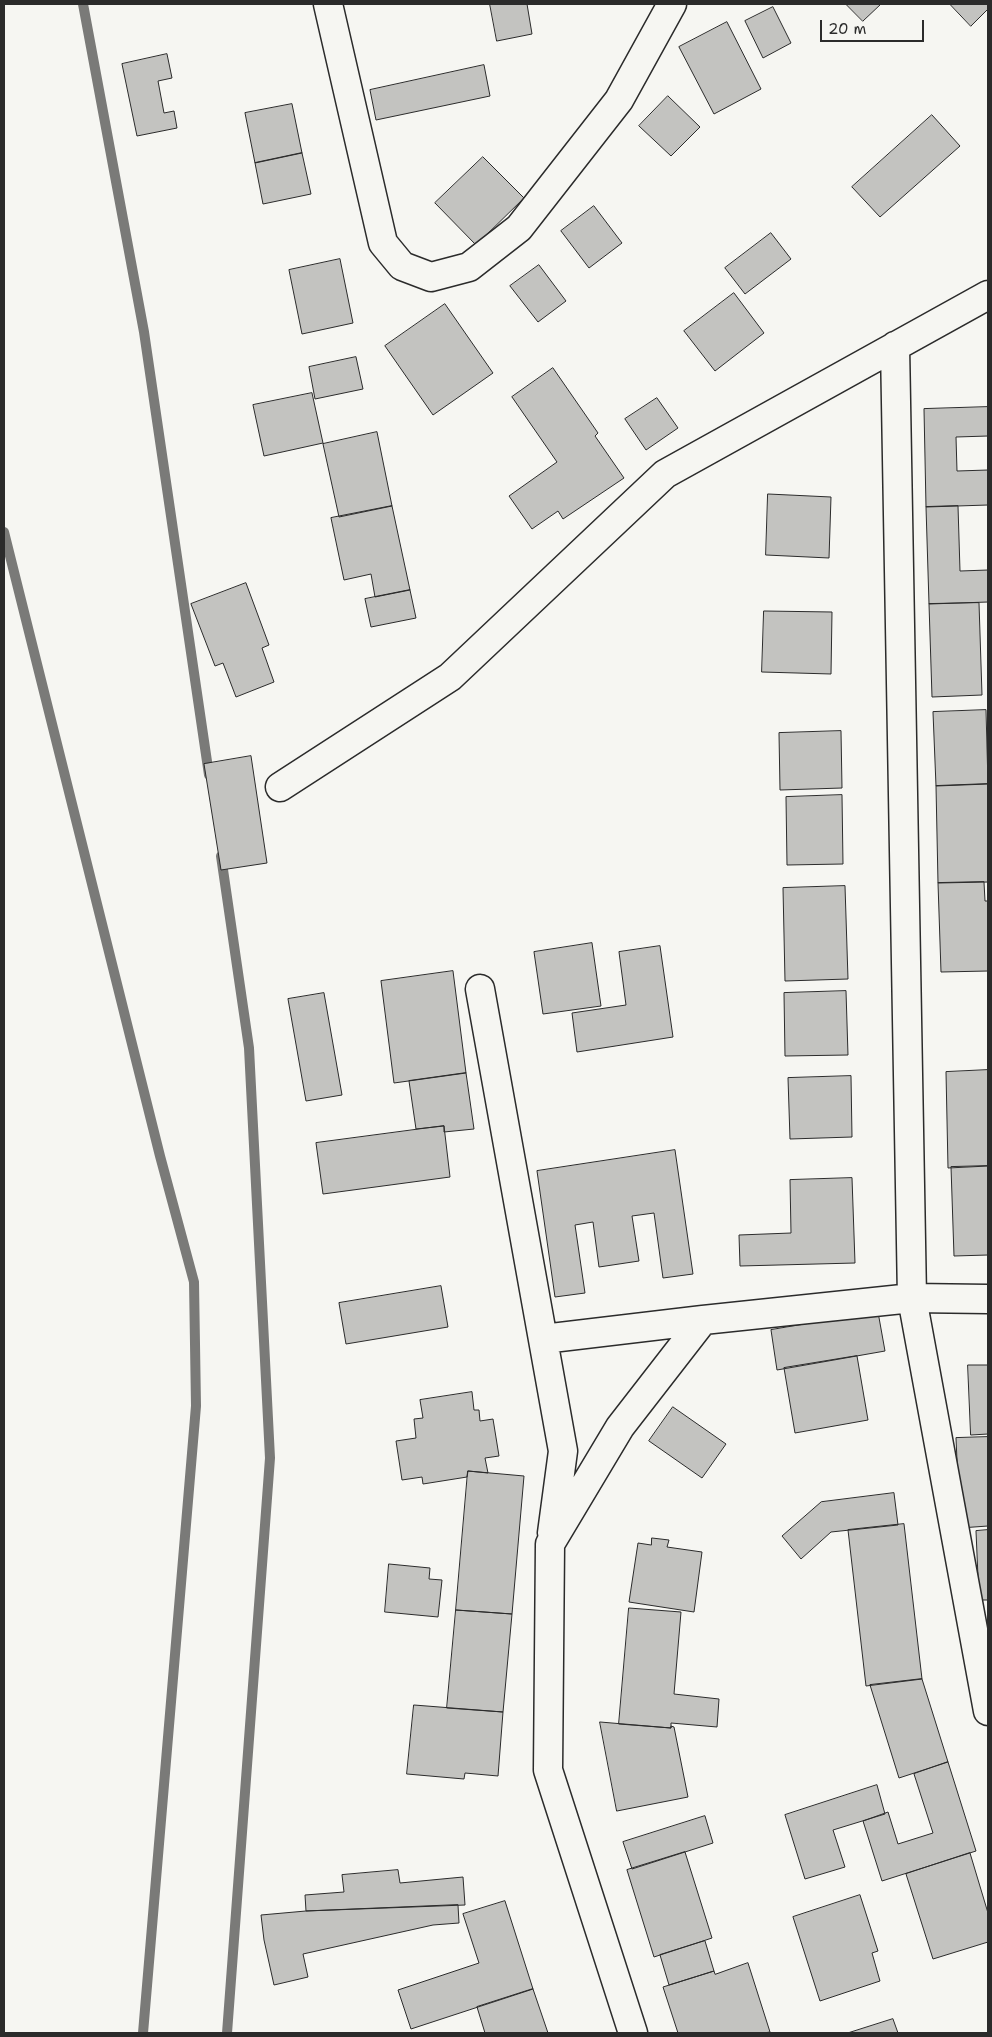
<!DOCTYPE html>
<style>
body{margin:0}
#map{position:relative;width:992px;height:2037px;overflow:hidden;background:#f6f6f2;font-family:"Shantell Sans",sans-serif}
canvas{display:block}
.frame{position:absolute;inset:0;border:5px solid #2b2b2b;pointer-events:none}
.scale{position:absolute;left:820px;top:20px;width:104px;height:22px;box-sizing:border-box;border:2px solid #2b2b2b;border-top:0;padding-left:6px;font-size:15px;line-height:18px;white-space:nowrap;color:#2b2b2b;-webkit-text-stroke:4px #f6f6f2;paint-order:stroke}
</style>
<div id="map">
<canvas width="992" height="2037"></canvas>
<div class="frame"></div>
<div class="scale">20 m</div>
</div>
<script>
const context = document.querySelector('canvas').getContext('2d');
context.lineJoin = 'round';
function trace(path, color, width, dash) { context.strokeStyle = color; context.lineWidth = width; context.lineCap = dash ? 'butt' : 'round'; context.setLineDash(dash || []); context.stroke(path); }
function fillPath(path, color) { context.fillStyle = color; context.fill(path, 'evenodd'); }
trace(new Path2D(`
 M83 4 144 332 209 775
 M4 532 160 1156 194 1282 196 1406 143 2033
 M221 856 249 1048 270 1458 227 2033`), '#7a7a78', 10);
const building = new Path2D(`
 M490 4H527L532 34 497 41Z
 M846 4H881L863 21Z
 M950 4H988V9L971 26Z
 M773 7 791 43 763 58 745 21Z
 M727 22 761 89 714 114 679 47Z
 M167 54 172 78 158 81 164 113 174 111 177 128 137 136 122 64Z
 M484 65 490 96 376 120 370 90Z
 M668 96 700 127 671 156 639 126Z
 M292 104 302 153 255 163 245 113Z
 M932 115 960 146 880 217 852 187Z
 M302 153 311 194 263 204 255 163Z
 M483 157 524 198 476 245 435 203Z
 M594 206 622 243 589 268 561 231Z
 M771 233 791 259 745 294 725 268Z
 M340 259 353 323 302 334 289 270Z
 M539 265 566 301 538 322 510 286Z
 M734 293 764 333 715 371 684 331Z
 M445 304 493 373 433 415 385 346Z
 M356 357 363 389 315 399 309 367Z
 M553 368 598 433 595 436 624 478 563 519 558 511 532 529 509 496 557 462 512 397Z
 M312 393 323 443 264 456 253 405Z
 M657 398 678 428 646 450 625 419Z
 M988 407V436L956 437 957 471 988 470V505L926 507 924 409Z
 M377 432 392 506 339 517 323 444Z
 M768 494 831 497 829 558 766 555Z
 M392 506 410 590 375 597 371 574 344 580 331 518Z
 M958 506 960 571 988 570V602L929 604 926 507Z
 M246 583 269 645 262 648 274 682 236 697 223 663 215 666 191 604Z
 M410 590 416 618 371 627 365 599Z
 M979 603 982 695 932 697 929 604Z
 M764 611 832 612 831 674 762 672Z
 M986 710 988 784 936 786 933 712Z
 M841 731 842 788 780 790 779 733Z
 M251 756 267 863 221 870 204 764Z
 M988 784V882L938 883 936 786Z
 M842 795 843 864 787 865 786 797Z
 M984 882 985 901H988V971L941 972 938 883Z
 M845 886 848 979 785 981 783 888Z
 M592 943 601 1006 543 1014 534 952Z
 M660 946 673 1037 577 1052 572 1013 626 1005 619 952Z
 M453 971 466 1073 394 1083 381 981Z
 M846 991 848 1055 785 1056 784 993Z
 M324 993 342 1095 306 1101 288 999Z
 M988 1070V1166L948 1168 946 1072Z
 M466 1073 474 1129 444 1132V1126L416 1129 409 1081Z
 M851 1076 852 1137 790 1139 788 1078Z
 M444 1126 450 1177 323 1194 316 1143Z
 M675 1150 693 1274 663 1278 654 1213 632 1216 639 1261 599 1267 593 1222 575 1225 585 1293 555 1297 537 1171Z
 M988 1166V1255L954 1256 951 1167Z
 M852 1178 855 1263 740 1266 739 1235 791 1233 790 1180Z
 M441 1286 448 1327 346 1344 339 1303Z
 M878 1312 885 1351 777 1370 771 1330Z
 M857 1356 868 1420 795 1433 784 1368Z
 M968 1365H988V1434L971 1435Z
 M472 1392 474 1410H479L480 1421 493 1419 499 1456 485 1458 488 1473 468 1471 467 1477 423 1484 422 1477 402 1480 396 1441 416 1438 414 1419 423 1418 420 1400Z
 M673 1407 726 1444 702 1478 649 1441Z
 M988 1437V1526L960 1528 956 1438Z
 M468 1471 524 1476 512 1614 456 1610Z
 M894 1493 898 1525 831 1532 801 1559 782 1536 821 1502Z
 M904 1524 922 1679 866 1686 848 1530Z
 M988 1530V1600H979L976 1531Z
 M652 1538 669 1540 667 1547 702 1552 694 1612 629 1602 638 1543 651 1545Z
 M389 1564 430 1568 429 1579 442 1580 438 1617 385 1612Z
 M629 1608 681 1612 674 1694 719 1699 717 1727 671 1723V1728L619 1724Z
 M456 1610 512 1614 503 1712 447 1708Z
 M922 1679 948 1762 899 1778 870 1685Z
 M414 1705 503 1712 498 1776 465 1773 464 1779 407 1774Z
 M600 1722 671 1728V1726L674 1727 688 1797 617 1811Z
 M948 1762 976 1851 882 1881 863 1821 888 1812 898 1844 933 1833 914 1774Z
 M877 1785 885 1814 833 1830 845 1867 805 1879 785 1815Z
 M705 1816 713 1843 632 1869 623 1842Z
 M685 1852 712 1938 654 1957 627 1870Z
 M970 1853 988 1913V1942L933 1959 906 1874Z
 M398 1870 400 1883 463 1877 465 1905 306 1911 305 1895 344 1892 342 1875Z
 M860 1895 878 1951 872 1953 880 1981 820 2001 793 1917Z
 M505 1901 533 1989 411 2029 398 1990 479 1963 463 1914Z
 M458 1905 459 1923 433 1925 303 1954 308 1977 274 1985 264 1940 261 1915 306 1911Z
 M705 1941 714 1971 669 1985 660 1955Z
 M748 1963 770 2032 764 2033H678L663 1987 714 1971 715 1974Z
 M533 1989 548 2033H485L477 2007Z
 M893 2019 898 2033H848Z`);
fillPath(building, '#c3c3c0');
trace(building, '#2b2b2b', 1);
const minor = new Path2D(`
 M328 4 383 243 402 266 431 277 469 267 519 228 619 100 672 4
 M895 346 912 1298 988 1711
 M280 787 450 677 665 474 988 295
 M480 989 563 1451 552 1533
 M543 1339 703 1320
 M633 2033 548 1770 550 1544 620 1427 703 1320 912 1298 988 1299`);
trace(minor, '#2b2b2b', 31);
trace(minor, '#f6f6f2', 28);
</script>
